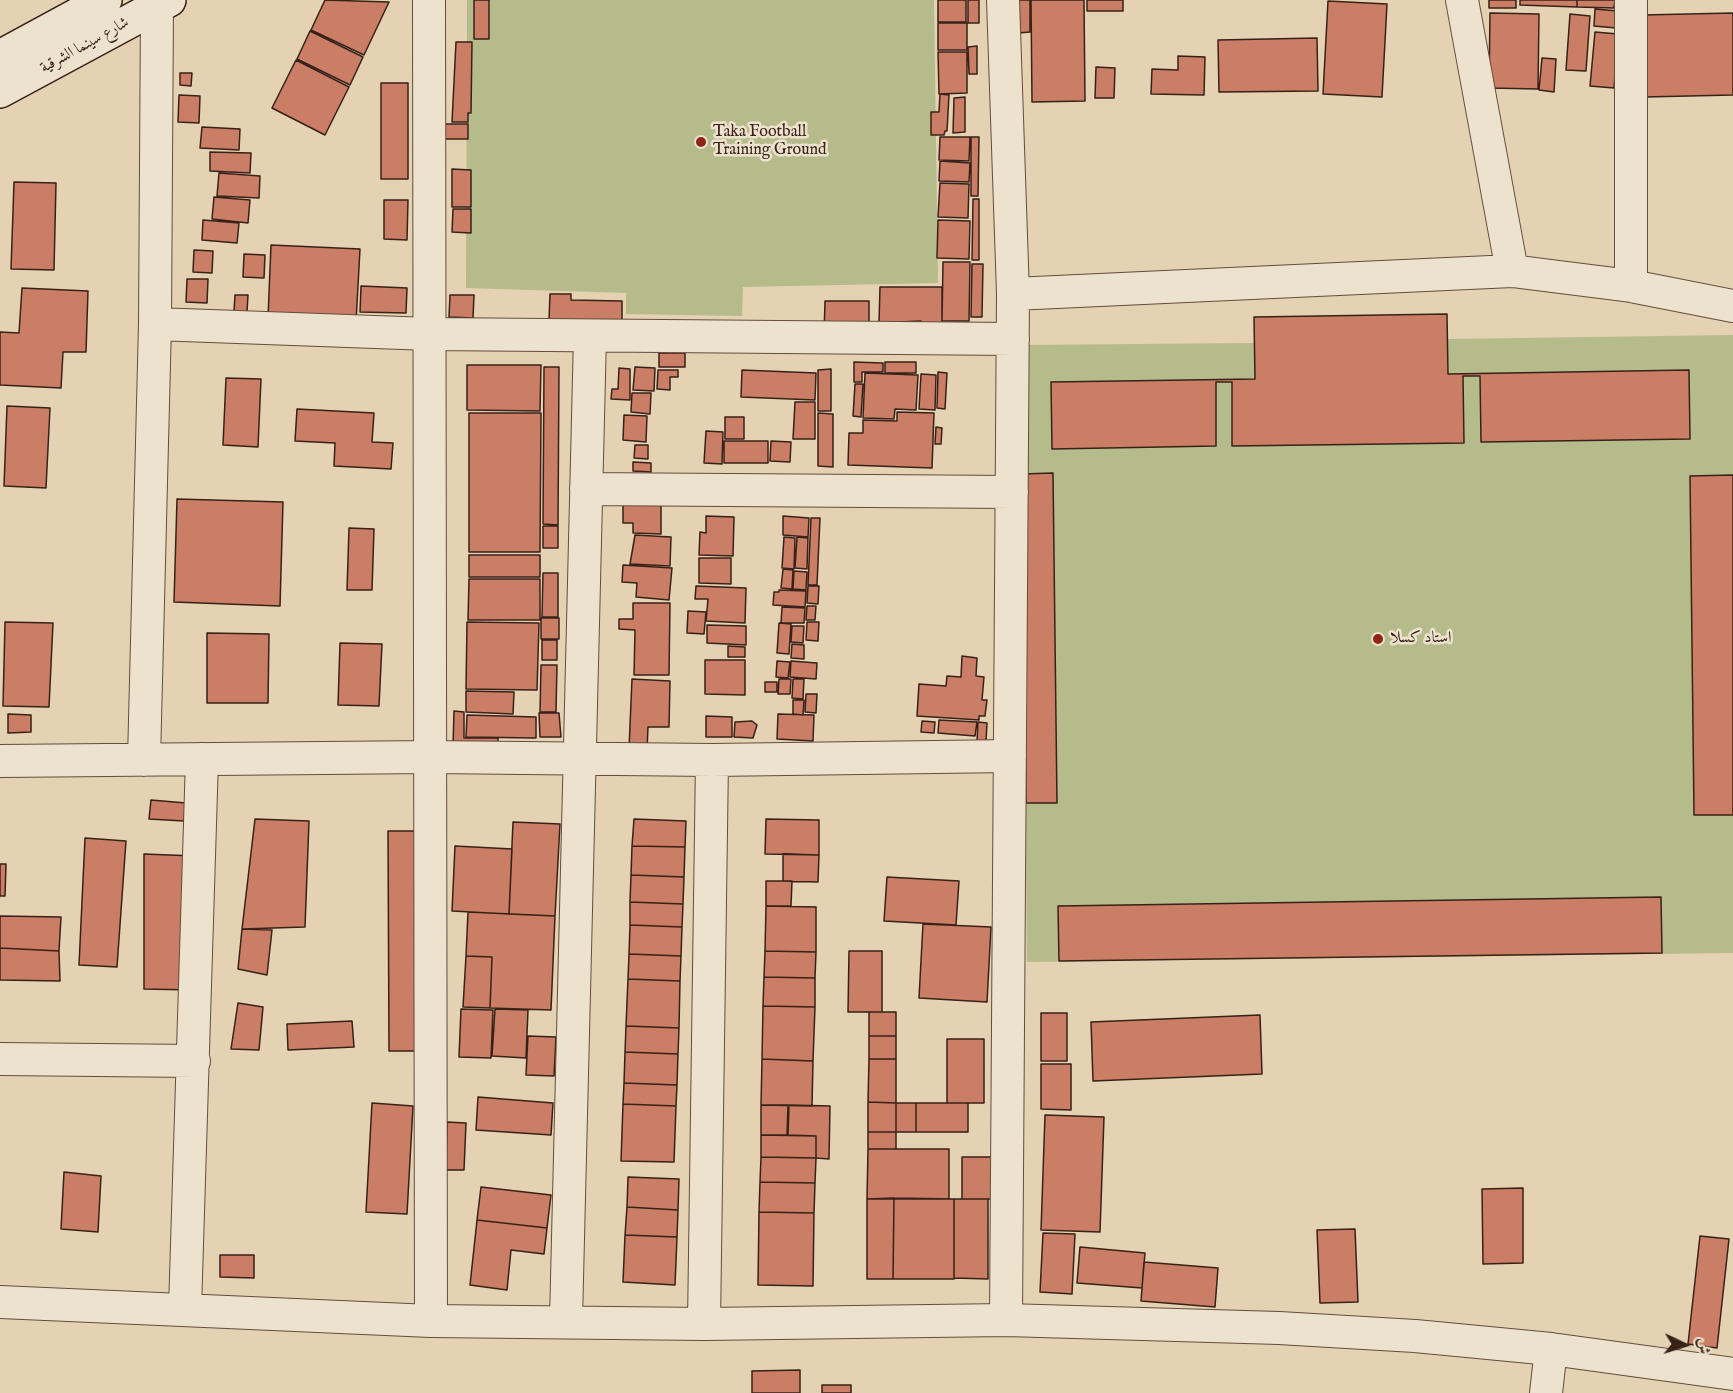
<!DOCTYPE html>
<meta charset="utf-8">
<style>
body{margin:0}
#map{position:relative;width:1733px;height:1393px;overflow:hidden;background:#e4d2b2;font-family:"IM FELL English",Amiri,serif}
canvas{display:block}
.north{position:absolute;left:1655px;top:1315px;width:60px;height:60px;-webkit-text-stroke:4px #ede2cd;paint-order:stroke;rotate:94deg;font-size:16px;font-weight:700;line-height:24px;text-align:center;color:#382118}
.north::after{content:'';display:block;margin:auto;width:21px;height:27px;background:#382118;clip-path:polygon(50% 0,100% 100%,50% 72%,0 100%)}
</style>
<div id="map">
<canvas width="1733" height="1393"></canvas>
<div class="north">ش</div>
</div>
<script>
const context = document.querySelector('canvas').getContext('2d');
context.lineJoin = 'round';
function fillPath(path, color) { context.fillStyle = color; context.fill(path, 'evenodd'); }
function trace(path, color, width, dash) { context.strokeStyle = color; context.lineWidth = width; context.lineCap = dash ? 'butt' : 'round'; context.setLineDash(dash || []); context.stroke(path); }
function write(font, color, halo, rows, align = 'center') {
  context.font = font + ' "IM FELL English",Amiri,serif'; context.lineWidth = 5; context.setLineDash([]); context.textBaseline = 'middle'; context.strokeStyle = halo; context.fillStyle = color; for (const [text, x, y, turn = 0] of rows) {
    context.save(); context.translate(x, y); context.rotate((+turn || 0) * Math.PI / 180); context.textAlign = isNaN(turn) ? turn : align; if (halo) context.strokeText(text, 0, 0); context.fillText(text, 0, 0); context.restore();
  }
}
fillPath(new Path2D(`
 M467 0H934L938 283 743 287 742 316 626 314V293L466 288Z
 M1447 314V339L1733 335V953L1027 962 1021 345 1254 343V317Z`), '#b6bb8b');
const building = new Path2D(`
 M325 0 389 2 364 55 311 30Z
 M474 0H489V39H474Z
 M938 0H966V22H938Z
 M968 0H979V23H968Z
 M1017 0H1030V32L1018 33Z
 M1031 0H1084L1085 101 1032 102Z
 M1087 0H1123V11H1087Z
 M1489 0H1516V8H1489Z
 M1520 0H1577V7L1520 5Z
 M1577 0H1615L1614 8 1577 7Z
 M1328 1 1387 4 1382 97 1323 94Z
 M1595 9 1618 11 1616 28 1594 26Z
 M1490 13 1539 14 1538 89 1489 88Z
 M1733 13V95L1644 97 1642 15Z
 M1570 14 1590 16 1586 71 1566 70Z
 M938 23H967V50H938Z
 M310 31 363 57 350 85 297 59Z
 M1595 32 1618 34 1614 88 1590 86Z
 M1317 38 1318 91 1219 92 1218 40Z
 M456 42H472L471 113H468V122H452Z
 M977 46V74H969L968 47Z
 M938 52H967V93L939 94Z
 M1178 56 1205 57 1204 95 1151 94 1152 69 1178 70Z
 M1542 58 1556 59 1554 92 1539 90Z
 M296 60 349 87 325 135 272 108Z
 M1096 67 1115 68 1114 98H1095Z
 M180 73H192L191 86 180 85Z
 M381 83H408V179H381Z
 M940 94 949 95 947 131H945L944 135H931V112H939Z
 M179 95 200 96 199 123 178 122Z
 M965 97V132L953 133 954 98Z
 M442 124H468V139H442Z
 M202 127 240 129 239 150 200 148Z
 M940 137H970L969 161 939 160Z
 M971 137H979L978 196H971Z
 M210 152 251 153 250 173 210 171Z
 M940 161 970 163 969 182 939 181Z
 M452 169 471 170V207H452Z
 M219 173 260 176 259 198 217 196Z
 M14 182 56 183 54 270 11 269Z
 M940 183 969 184 968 218 938 217Z
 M214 197 250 200 248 223 212 219Z
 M973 199H979V260H972Z
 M384 200H408L407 240 384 239Z
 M453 209H471V233L452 232Z
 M203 220 239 223 237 243 202 240Z
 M938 220 970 221 969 259 937 258Z
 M271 245 360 249 356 322 268 318Z
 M194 250 213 251 212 273 193 272Z
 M244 254 265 255 264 278 243 277Z
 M943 262H970L969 321H942Z
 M972 264H983L982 317H971Z
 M187 279H208L207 303 186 302Z
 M361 286 407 288 406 313 360 312Z
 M880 287H942V327H921V321L879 323Z
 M22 288 88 291 86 352H63L61 388 0 385V332L19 333Z
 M550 294H571V300L622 301V327L549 320Z
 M235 295H248L247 312 234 311Z
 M450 295H474L473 318 449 317Z
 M825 301H869V335H824Z
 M1447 314 1448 374 1689 370 1690 439 1481 442 1480 376H1463L1464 443 1232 446V382H1216V446L1052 449 1051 382 1255 379 1254 317Z
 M659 353H685V367H659Z
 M854 362 883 363V372H862V382H854Z
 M885 362H916V373H885Z
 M467 365H541L540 411 467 410Z
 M544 367H559L558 525 543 524Z
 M635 367 655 368 654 391 633 390Z
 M619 368 630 369V400L611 399 612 389H618Z
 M831 369V411H818V370Z
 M658 370H678V377H670V390L657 389Z
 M742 370 816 373 815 400 741 397Z
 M938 372 947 373 945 409 937 408Z
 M865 373 918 375 916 410 895 409 894 419 863 418Z
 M921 374 936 375 935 410 919 409Z
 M226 378 261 379 258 447 223 445Z
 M855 384H863L861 417 853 416Z
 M632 393H651L650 414 631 412Z
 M795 402H815V439H793Z
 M7 406 50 408 46 488 4 486Z
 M297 409 374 413 372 442 393 443 391 469 334 466 335 443 295 441Z
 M897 412 934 413 932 468 848 465 849 433H863V420L897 421Z
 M469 413H541L540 552H469Z
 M818 413 833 414V467L818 466Z
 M624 415 647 416 646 442 623 440Z
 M725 417H744V439H725Z
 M936 427 942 428 941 444H935Z
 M706 431 723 432 722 464 704 463Z
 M724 441H768V463H724Z
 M771 441 791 442 790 462 770 461Z
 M635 445H648V459L634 458Z
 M633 462 651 463V472L633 471Z
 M1053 473 1057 803H1026L1022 474Z
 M1733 475V815H1694L1690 476Z
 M623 498 661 499V534L633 533V523H623Z
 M177 499 283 502 280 606 174 602Z
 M706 516 734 517 733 556 699 555 700 532 706 533Z
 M783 516 809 518 808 537 783 535Z
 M811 518H820L817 585H808Z
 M543 526H558V548H543Z
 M349 528 374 529 372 590H347Z
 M635 535 671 537 670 566 630 564Z
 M784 537 795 538 794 569 782 568Z
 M797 537 808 538 807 569 795 568Z
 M469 555H540V577H469Z
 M699 558H731V584L699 583Z
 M623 565 672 568 669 600 636 597 637 583 622 582Z
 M783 569 793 570 792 589 781 588Z
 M794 571 807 572 806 590 793 589Z
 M543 573H558V617H542Z
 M469 579H540V620H468Z
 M696 586 746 588 745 623 706 621 708 599H695Z
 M808 586H819L818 604 807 603Z
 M779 590 806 591 805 607 773 605 774 592H779Z
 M633 603H670L669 675H634L635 630 619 629V619H633Z
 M807 606H816L815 620H806Z
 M782 607 805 608 804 623H781Z
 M688 611 706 612 704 634 687 633Z
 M541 618H559V639H541Z
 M5 622 53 623 49 707 3 706Z
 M467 622 539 623 537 690 466 689Z
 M807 622H819L818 641 806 640Z
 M779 623 791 624 789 654 777 653Z
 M707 625 746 626V645L707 643Z
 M792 626H804L803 643 791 642Z
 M207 633 269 634 268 703H207Z
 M542 640H557V660H542Z
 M340 643 382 644 379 706 338 705Z
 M792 644 804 645V659L791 658Z
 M728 646 745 647V657H728Z
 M962 656 977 658 976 676 984 677 982 700H987L985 716H979V720L917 716 919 684 946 686 947 676 961 677Z
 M705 660H745V695L705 694Z
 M777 661 790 662 788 678 776 677Z
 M791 661 817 663 816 679 790 677Z
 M541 665H557L556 712H540Z
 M632 679 670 681 669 727H648L647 750 629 749Z
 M779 679H791L790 694H778Z
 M793 679H804L803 699 792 698Z
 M765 682H777V692H765Z
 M466 691 514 692 513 714 466 712Z
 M806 694H817L816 713 805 712Z
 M793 700H804L803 715 793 714Z
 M454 711 464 712V738H498V748L453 747Z
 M539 713H559L561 737H540Z
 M8 714 31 715V732L8 733Z
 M778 714 814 715 813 741 777 739Z
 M467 715 536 717V738L466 737Z
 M706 716 732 717V737H706Z
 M939 720 977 722 975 736 938 733Z
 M752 721 757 725 753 738 734 737 735 722Z
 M922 721 935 722 934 733 921 732Z
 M978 722 987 723 986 741H977Z
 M151 800 186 803 184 821 149 819Z
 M255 819 309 821 305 927 242 929Z
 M634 819 686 821 685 847 632 846Z
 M766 819 819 820V855L765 854Z
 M513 822 560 824 555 916 509 914Z
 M388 831H420L421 1051H389Z
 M85 838 126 841 117 967 79 965Z
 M455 846 512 849 509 914 452 911Z
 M632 846 685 847 684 877 631 875Z
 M144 854 195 856 192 990 144 989Z
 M783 854 819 855 818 882 783 881Z
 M0 864H6L5 896H0Z
 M631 875 684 877 683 904 630 902Z
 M887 877 959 881 956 925 884 921Z
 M766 881H792L791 906H766Z
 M1661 897 1662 953 1059 961 1058 906Z
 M630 902 683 904 682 927 630 925Z
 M766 906 816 907V952L765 951Z
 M468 912 555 916 551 1010 490 1008 492 957 466 956Z
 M0 916 61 917 59 951 0 948Z
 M923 924 991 927 987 1002 919 998Z
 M630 925 682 927 681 956 629 954Z
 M242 929 272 930 267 975 238 969Z
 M0 948 59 951 60 981 0 980Z
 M765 951 816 952 815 978 764 977Z
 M849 951H882V1012H848Z
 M629 954 681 956 680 981 628 979Z
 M466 956 492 957 490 1008 463 1007Z
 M764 977 815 978V1007L763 1006Z
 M628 979 680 981 679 1028 626 1026Z
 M238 1003 263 1007 259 1050 231 1049Z
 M763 1006 815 1007 813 1061 762 1059Z
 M461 1009 493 1010 491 1058 459 1057Z
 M495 1009 528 1010 526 1058 492 1056Z
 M869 1012H896V1036H869Z
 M1041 1013H1067V1061H1041Z
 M1260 1015 1262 1074 1093 1081 1091 1022Z
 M352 1021 354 1047 288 1050 287 1024Z
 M626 1026 679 1028 678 1054 625 1052Z
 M528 1036 556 1037 554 1076 526 1075Z
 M869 1036H896V1059H869Z
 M947 1039H984V1103H947Z
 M625 1052 678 1054 677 1085 624 1083Z
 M762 1059 813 1061 812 1106 761 1105Z
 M869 1059H896V1103L868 1102Z
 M1041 1064H1071V1110L1041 1109Z
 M624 1083 677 1085 676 1106 623 1104Z
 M478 1097 553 1103 551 1135 476 1130Z
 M868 1102 896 1103V1132H868Z
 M372 1103 413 1106 407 1214 366 1212Z
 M896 1103H916V1132H896Z
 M916 1103H968V1132H916Z
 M623 1104 676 1106 674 1162 621 1161Z
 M761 1105H788L787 1135H761Z
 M789 1105 830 1106 829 1159 816 1158V1136L788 1135Z
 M1045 1115 1104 1117 1100 1232 1041 1230Z
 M447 1122 466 1123 464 1170H446Z
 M868 1132H896V1149H868Z
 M761 1135 816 1136V1158L761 1157Z
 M868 1149H949V1199H867Z
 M761 1157 816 1158 815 1183 760 1182Z
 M962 1157H995V1199H962Z
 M64 1172 101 1176 98 1232 61 1229Z
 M628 1177 679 1179 678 1210 627 1207Z
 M760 1182 815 1183 814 1213 759 1212Z
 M481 1187 551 1195 547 1228 477 1220Z
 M1523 1188V1263L1483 1264 1482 1189Z
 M894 1198 893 1279H867V1199Z
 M894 1198 954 1199V1279H893Z
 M954 1199H988V1279L954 1278Z
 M627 1207 678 1210 677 1237 625 1235Z
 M759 1212 814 1213 813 1286 758 1285Z
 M477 1220 547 1228 544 1254 511 1250 507 1290 470 1285Z
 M1355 1229 1358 1302 1320 1303 1317 1230Z
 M1043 1233 1075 1234 1072 1294 1040 1292Z
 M625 1235 677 1237 675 1285 623 1282Z
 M1700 1236 1729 1239 1717 1348 1688 1344Z
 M1080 1247 1145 1253 1142 1288 1077 1283Z
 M220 1255H254V1278L220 1277Z
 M1144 1262 1218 1268 1215 1307 1141 1301Z
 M800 1370V1393H752V1371Z
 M822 1385H851V1393H822Z`);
fillPath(building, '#c97e65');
trace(building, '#382118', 1.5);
const street = new Path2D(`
 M429 0 431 1321
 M1003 0 1013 294 1006 1320
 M1462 0 1512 271
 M1631 286V0
 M1013 294 1512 271 1631 286 1733 306
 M155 324 430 334 1013 339
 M586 489 1012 492
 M144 760 155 324 157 6
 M0 761 430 757 712 760 1010 756
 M0 1059 194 1061
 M0 1302 431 1321 704 1324 1006 1320 1279 1328 1415 1336 1551 1349 1733 1374
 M185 1309 202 759
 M566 1320 590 336
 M704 1324 712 760
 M1546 1393 1551 1349`);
const secondary = new Path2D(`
 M0 57 105 0
 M0 91 169 0`);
trace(street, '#634d3e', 34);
trace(secondary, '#382118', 36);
trace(street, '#ede2cd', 32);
trace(secondary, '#ede2cd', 33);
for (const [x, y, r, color] of [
 [701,142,6,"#8f2418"],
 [1378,639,6,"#8f2418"]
]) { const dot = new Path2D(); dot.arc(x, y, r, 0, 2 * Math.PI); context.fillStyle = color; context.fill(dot); trace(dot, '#ede2cd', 2); }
write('16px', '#382118', '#ede2cd', [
 ["شارع سينما الشرقية",85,46,-29]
]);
write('16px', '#382118', '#ede2cd', [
 ["Taka Football",713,133],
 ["Training Ground",713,151],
 ["استاد كسلا",1390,639]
], 'left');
</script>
